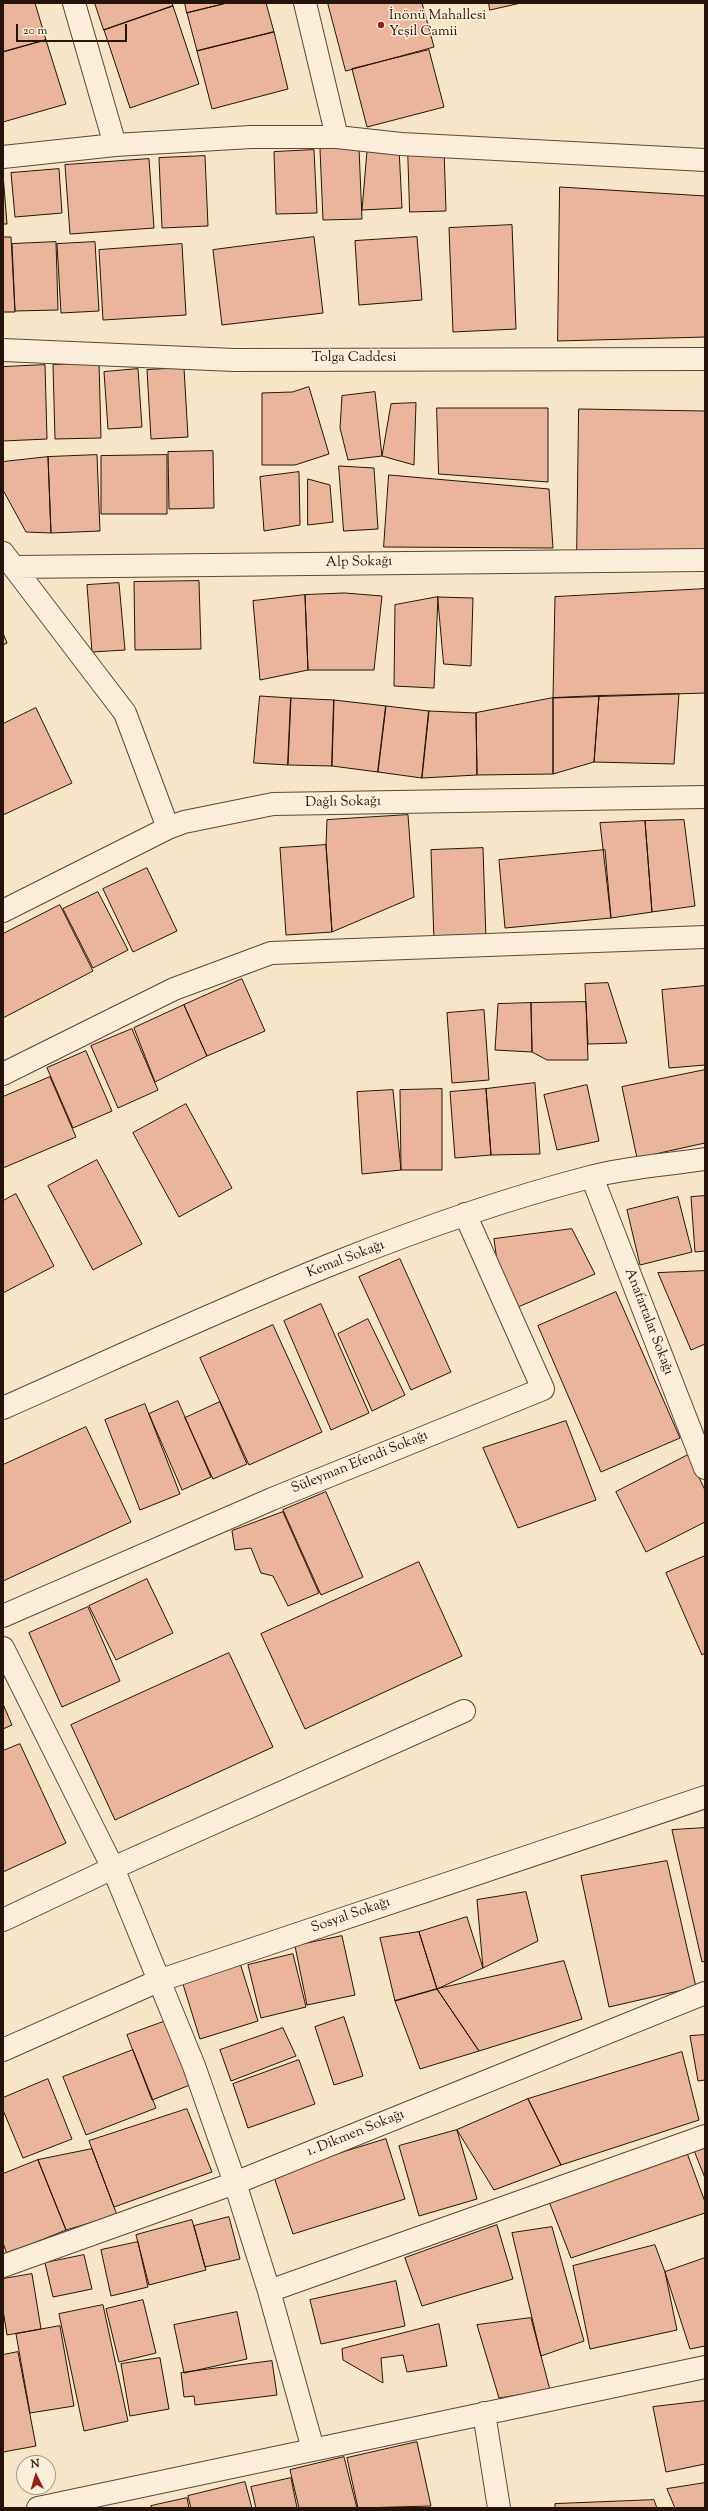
<!DOCTYPE html>
<meta charset="utf-8">
<style>
body{margin:0}
#map{position:relative;width:708px;height:2511px;overflow:hidden;background:#f7e5c7;font-family:"Sorts Mill Goudy",serif}
canvas{display:block}
.frame{position:absolute;inset:0;border:4px solid #24140c;pointer-events:none}
.north{position:absolute;left:16px;top:2455px;width:40px;height:40px;box-sizing:border-box;background:#faeedb;border:1px solid #a49788;border-radius:50%;rotate:355deg;font-size:11px;font-weight:700;line-height:16px;text-align:center;color:#24140c}
.north::after{content:'';display:block;margin:auto;width:14px;height:18px;background:#8f2418;clip-path:polygon(50% 0,100% 100%,50% 72%,0 100%)}
.scale{position:absolute;left:16px;top:24px;width:111px;height:18px;box-sizing:border-box;border:2px solid #24140c;border-top:0;padding-left:5px;font-size:12px;line-height:14px;white-space:nowrap;color:#24140c;-webkit-text-stroke:3px #faeedb;paint-order:stroke}
</style>
<div id="map">
<canvas width="708" height="2511"></canvas>
<div class="frame"></div>
<div class="north">N</div>
<div class="scale">20 m</div>
</div>
<script>
const context = document.querySelector('canvas').getContext('2d');
context.lineJoin = 'round';
function fillPath(path, color) { context.fillStyle = color; context.fill(path, 'evenodd'); }
function trace(path, color, width, dash) { context.strokeStyle = color; context.lineWidth = width; context.lineCap = dash ? 'butt' : 'round'; context.setLineDash(dash || []); context.stroke(path); }
function write(font, color, halo, rows, align = 'center') {
  context.font = font + ' "Sorts Mill Goudy",serif'; context.lineWidth = 3; context.setLineDash([]); context.textBaseline = 'middle'; context.strokeStyle = halo; context.fillStyle = color; for (const [text, x, y, turn = 0] of rows) {
    context.save(); context.translate(x, y); context.rotate((+turn || 0) * Math.PI / 180); context.textAlign = isNaN(turn) ? turn : align; if (halo) context.strokeText(text, 0, 0); context.fillText(text, 0, 0); context.restore();
  }
}
const building = new Path2D(`
 M3 3H35L46 40 3 52Z
 M95 3H172L173 6 104 30Z
 M185 3H227L187 13Z
 M227 3H266L274 32 197 51 187 13Z
 M328 3H422L434 47 346 71Z
 M489 3H521L490 10Z
 M173 6 199 84 130 108 104 30Z
 M274 32 288 89 212 109 197 51Z
 M46 40 66 104 3 122V52Z
 M429 50 444 107 367 127 352 69Z
 M359 148 362 219 323 220 320 149Z
 M399 148 402 208 362 210 367 151Z
 M408 148H444L446 211 410 212Z
 M314 150 317 213 276 214 274 152Z
 M205 156 208 226 162 228 159 158Z
 M149 159 154 228 70 234 65 165Z
 M59 169 62 213 15 217 11 173Z
 M3 174 7 224H3Z
 M560 187 705 196V337L558 341Z
 M512 225 516 329 453 332 449 228Z
 M3 237H11L15 312H3Z
 M314 237 323 313 222 325 213 250Z
 M417 237 422 300 359 305 355 241Z
 M56 242 58 310 15 311 12 244Z
 M95 242 99 311 61 313 57 244Z
 M182 244 186 315 103 320 99 250Z
 M99 363 101 438 55 439 53 365Z
 M45 365 47 439 3 441V367Z
 M184 368 188 437 151 439 147 370Z
 M138 369 142 427 108 429 104 372Z
 M309 387 329 454 295 465H262V393L292 392Z
 M375 392 382 456 348 460 340 428 342 396Z
 M416 403 414 465 382 456 391 404Z
 M437 408H548V482L439 474Z
 M579 409 705 411V559L577 557Z
 M213 451 214 508 169 509 168 452Z
 M97 455 100 531 51 533 48 457Z
 M167 455V514H101V456Z
 M48 457 51 533 26 532 3 490V462Z
 M339 466 374 468 378 529 344 531Z
 M299 472 300 525 264 531 260 477Z
 M389 475 549 489 553 548 384 547Z
 M308 479 330 485 333 522 308 525Z
 M199 581 201 649 135 650 134 582Z
 M119 583 125 650 92 652 87 585Z
 M705 589V693L553 698 555 597Z
 M345 593 382 596 374 670H308L305 595Z
 M305 595 308 670 260 680 253 601Z
 M438 597 473 598 471 666 444 664Z
 M438 597 434 688 394 686 395 605Z
 M3 633 7 643 3 645Z
 M679 694 674 764 594 762 599 696Z
 M260 696 291 698 288 765 254 763Z
 M599 696 594 762 553 774V698Z
 M291 698 334 700 332 766 288 765Z
 M553 698V774L477 775 476 713Z
 M334 700 386 706 378 772 332 766Z
 M386 706 429 711 422 778 378 772Z
 M36 708 72 783 3 815V724Z
 M429 711 476 713 477 775 422 778Z
 M408 815 414 897 332 932 326 845 327 820Z
 M684 820 695 906 652 912 645 821Z
 M645 821 652 912 611 918 600 823Z
 M326 845 332 932 286 935 280 848Z
 M483 848 486 940 434 942 431 850Z
 M605 850 611 918 505 928 499 860Z
 M147 868 177 931 133 952 103 889Z
 M98 892 128 950 93 968 63 909Z
 M60 905 93 971 3 1018V934Z
 M242 979 265 1031 207 1056 184 1005Z
 M608 983 627 1043 588 1044 585 984Z
 M705 986V1065L669 1068 662 990Z
 M586 1002 588 1060H547L532 1052 531 1003Z
 M531 1003 532 1052 495 1050 498 1004Z
 M184 1005 207 1056 155 1082 134 1028Z
 M484 1010 489 1080 452 1083 447 1013Z
 M132 1029 158 1090 118 1108 91 1046Z
 M86 1051 112 1111 73 1128 47 1068Z
 M705 1070V1143L637 1158 622 1087Z
 M50 1077 76 1137 3 1168V1097Z
 M535 1083 540 1154 491 1155 486 1089Z
 M587 1085 599 1141 557 1150 544 1095Z
 M442 1089V1170H401L400 1090Z
 M486 1089 491 1155 455 1158 450 1092Z
 M393 1090 401 1170 362 1174 357 1092Z
 M186 1104 232 1188 179 1217 133 1133Z
 M97 1160 142 1244 93 1270 48 1186Z
 M16 1194 54 1266 3 1293V1201Z
 M705 1196V1251L695 1252 691 1197Z
 M678 1197 692 1252 640 1265 627 1210Z
 M572 1229 595 1274 518 1307 497 1261 494 1239Z
 M400 1259 451 1372 411 1390 359 1277Z
 M705 1271V1344L691 1350 658 1273Z
 M616 1292 680 1438 601 1472 538 1326Z
 M321 1304 369 1413 331 1430 284 1321Z
 M368 1319 405 1395 372 1411 338 1334Z
 M273 1325 322 1432 249 1465 200 1358Z
 M178 1401 211 1477 182 1490 149 1414Z
 M220 1402 247 1464 213 1479 185 1418Z
 M145 1404 180 1494 140 1510 105 1420Z
 M566 1421 596 1500 518 1528 483 1448Z
 M86 1427 131 1522 3 1581V1465Z
 M688 1455 705 1490V1522L646 1552 616 1492Z
 M326 1492 363 1577 321 1595 283 1510Z
 M283 1512 319 1593 288 1606 273 1576 261 1573 251 1548 235 1550 232 1531Z
 M705 1556V1653L702 1655 666 1573Z
 M419 1562 462 1656 305 1729 261 1634Z
 M147 1579 173 1633 116 1660 89 1606Z
 M88 1607 120 1681 62 1707 29 1633Z
 M229 1653 273 1747 115 1820 71 1725Z
 M3 1704 12 1725 3 1729Z
 M20 1744 66 1843 3 1872V1751Z
 M705 1828V1961L702 1962 672 1830Z
 M667 1861 696 1987 609 2007 581 1876Z
 M526 1892 538 1941 483 1968 477 1900Z
 M467 1917 483 1968 437 1989 419 1932Z
 M419 1932 437 1989 395 2001 380 1938Z
 M342 1936 355 1995 307 2005 295 1946Z
 M293 1954 306 2007 261 2018 248 1965Z
 M564 1961 582 2019 479 2051 437 1989Z
 M240 1963 258 2021 200 2039 182 1981Z
 M437 1989 479 2051 420 2069 395 2001Z
 M344 2017 363 2076 334 2085 315 2027Z
 M166 2021 190 2085 152 2100 127 2035Z
 M283 2028 296 2056 231 2081 220 2050Z
 M705 2035V2080L698 2081 690 2036Z
 M133 2050 156 2108 86 2135 63 2077Z
 M682 2052 699 2120 561 2165 528 2099Z
 M299 2060 315 2104 248 2128 233 2084Z
 M48 2079 72 2139 23 2158 3 2110V2098Z
 M528 2099 561 2165 494 2190 457 2130Z
 M187 2109 212 2172 114 2207 89 2141Z
 M457 2130 477 2199 419 2216 399 2146Z
 M386 2139 405 2199 293 2234 273 2174Z
 M705 2144V2178L693 2148Z
 M92 2149 117 2215 66 2230 38 2160Z
 M687 2153 705 2202V2213L571 2258 548 2199Z
 M38 2160 66 2230 7 2254 3 2243V2174Z
 M229 2217 240 2259 205 2267 194 2226Z
 M192 2220 206 2270 149 2285 136 2235Z
 M497 2225 513 2279 422 2306 405 2258Z
 M552 2227 584 2341 541 2356 512 2233Z
 M138 2242 148 2287 111 2296 101 2250Z
 M655 2245 665 2272 677 2330 590 2349 573 2266Z
 M84 2255 92 2289 53 2297 45 2263Z
 M705 2258V2346L690 2349 665 2272Z
 M32 2274 41 2329 7 2335 3 2310V2279Z
 M396 2281 405 2326 321 2344 310 2300Z
 M143 2300 156 2353 119 2362 106 2309Z
 M103 2305 128 2421 84 2431 59 2314Z
 M237 2312 247 2359 184 2373 174 2325Z
 M531 2318 550 2390 499 2398 477 2325Z
 M439 2324 447 2366 407 2372 403 2355 381 2358 383 2383 343 2360 342 2349Z
 M60 2326 74 2406 30 2413 16 2334Z
 M18 2352 36 2446 3 2452V2355Z
 M160 2358 169 2409 130 2416 121 2364Z
 M272 2361 277 2395 195 2405 194 2396 184 2397 181 2373Z
 M705 2401V2464L666 2472 653 2407Z
 M417 2442 431 2506 358 2508 347 2458Z
 M344 2457 357 2508H299L290 2470Z
 M291 2478 297 2508H256L251 2487Z
 M245 2482 252 2508H191L188 2496Z
 M705 2483V2508H675L667 2489Z
 M187 2498 189 2508H152L151 2506Z
 M654 2500 657 2508H555V2504Z`);
fillPath(building, '#ebb59c');
trace(building, '#24140c', 1);
const street = new Path2D(`
 M74 3 115 145
 M305 3 337 137
 M3 157 115 145 251 137H337L401 144 705 160
 M3 350 234 360 705 359
 M3 553 125 713 168 828
 M14 567 705 560
 M3 911 168 828 184 822 273 804 705 797
 M3 1074 174 989 271 953 705 937
 M592 1177 705 1468
 M3 1408C195 1323 386 1230 590 1177 627 1167 667 1165 705 1159
 M3 1616 272 1499 543 1389 465 1214
 M3 1648 113 1868 194 2066 235 2183 269 2291 313 2449
 M3 1920 113 1868 464 1711
 M3 2050 158 1981 705 1797
 M3 2266 235 2183 705 1993
 M269 2291 705 2136
 M484 2413 499 2508
 M38 2508 705 2367`);
trace(street, '#59483b', 24);
trace(street, '#faeedb', 22);
for (const [x, y, r, color] of [
 [381,25,4,"#8f2418"]
]) { const dot = new Path2D(); dot.arc(x, y, r, 0, 2 * Math.PI); context.fillStyle = color; context.fill(dot); trace(dot, '#faeedb', 1.5); }
write('14px', '#24140c', '#faeedb', [
 ["İnönü Mahallesi",389,17],
 ["Yeşil Camii",389,33]
], 'left');
write('14px', '#24140c', '#faeedb', [
 ["Tolga Caddesi",354,359],
 ["Alp Sokağı",359,563,-1],
 ["Dağlı Sokağı",343,803,-1],
 ["Kemal Sokağı",346,1260,-21],
 ["Anafartalar Sokağı",648,1322,69],
 ["Süleyman Efendi Sokağı",360,1463,-22],
 ["Sosyal Sokağı",351,1916,-19],
 ["1. Dikmen Sokağı",356,2134,-22]
]);
</script>
